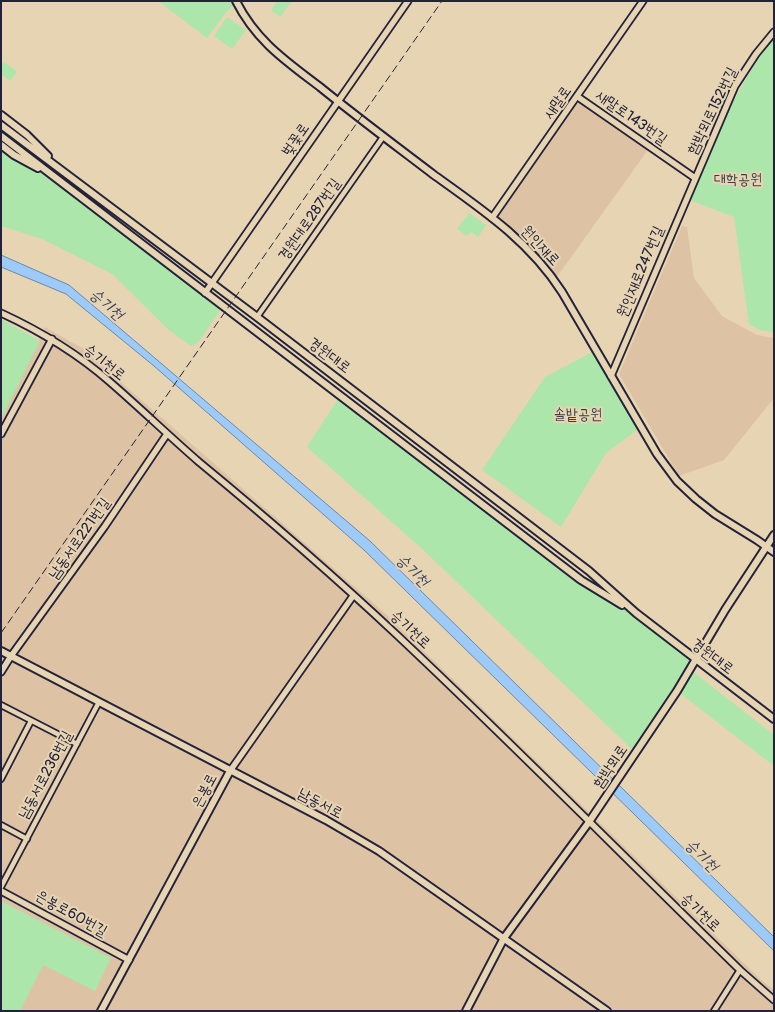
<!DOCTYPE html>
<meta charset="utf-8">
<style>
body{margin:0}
#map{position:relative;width:775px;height:1012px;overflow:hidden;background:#e7d4b2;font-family:Pangolin,sans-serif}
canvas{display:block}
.frame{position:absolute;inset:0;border:2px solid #22223b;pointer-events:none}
</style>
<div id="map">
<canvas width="775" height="1012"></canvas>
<div class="frame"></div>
</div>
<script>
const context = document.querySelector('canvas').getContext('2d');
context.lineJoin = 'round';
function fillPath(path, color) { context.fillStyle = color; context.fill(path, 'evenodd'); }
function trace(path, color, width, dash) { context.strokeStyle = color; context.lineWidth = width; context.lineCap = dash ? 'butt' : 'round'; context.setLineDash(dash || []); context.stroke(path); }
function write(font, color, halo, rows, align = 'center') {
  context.font = font + ' Pangolin,"Poor Story",sans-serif'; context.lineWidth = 4; context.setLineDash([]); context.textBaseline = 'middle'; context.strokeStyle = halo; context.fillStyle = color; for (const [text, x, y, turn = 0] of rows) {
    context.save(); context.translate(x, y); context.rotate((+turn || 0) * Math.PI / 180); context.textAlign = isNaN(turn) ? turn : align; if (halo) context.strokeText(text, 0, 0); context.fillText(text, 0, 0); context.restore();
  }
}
fillPath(new Path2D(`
 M578 97 650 147 554 281 493 218Z
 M682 226 687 227 694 278 722 316 757 335 774 338V398L724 460 679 476 619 374Z
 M45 327 82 348 387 615 760 979 774 990V1011H1V419Z`), '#ddc3a4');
fillPath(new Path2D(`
 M158 1H236L237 4 227 11 207 38Z
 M277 1H292L280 17 271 10Z
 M227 17 246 30 232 49 214 36Z
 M774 38V332H773L760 330 749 324 734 217 689 200C714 144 735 86 774 38Z
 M4 62 17 72 10 81 1 74V66Z
 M1 149 19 162 46 175 221 309 198 343 191 346 170 331 112 274 42 239 1 226Z
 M469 213 486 225 478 237 471 232 467 236 457 229Z
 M1 319 40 341 1 419Z
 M596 350 641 427 606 453 561 527 482 470 545 377Z
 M340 396 581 580 636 613 695 660 636 753 420 547 307 447Z
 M691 670 774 735V766L677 691Z
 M1 901 111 958 95 991 43 965 20 1011H1Z`), '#ace6ab');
const water = new Path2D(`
 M1 255 69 285 370 541 774 937V951L364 550 154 366 66 294 1 267Z`);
fillPath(water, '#9dcaf7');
trace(water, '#6c87ac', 1);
const minor = new Path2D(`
 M257 317 383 137
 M1 705 77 744
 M1 779 31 721
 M1 825 27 839
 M1 887 99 702
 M714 1011 740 970`);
const tertiary = new Path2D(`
 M578 97 695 178
 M492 218 643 1
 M205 293 408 1
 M1 313C40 331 78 354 110 382 140 408 169 436 199 462 267 518 334 576 398 636 514 745 626 859 740 970L774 1000
 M611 376 735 86 756 54 774 32
 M1 434 52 339
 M1 672 11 656 105 526 167 434
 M230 771 353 596
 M1 891 129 960`);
const secondary = new Path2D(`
 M236 1C256 41 286 61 320 87 357 117 396 146 434 175 483 210 529 241 562 292L657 454 677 481 696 499 715 514 757 540 774 552
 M1 115 27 135 48 156
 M1 125 257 317 589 571 636 613 774 719
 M1 136 581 580 622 605
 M1 145 14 155 38 168
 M1 651 326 820 379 851 607 1011
 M101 1011 230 771
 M466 1011 504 938 589 822 677 691 725 610 774 535`);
trace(minor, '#22223b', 8);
trace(tertiary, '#22223b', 9);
trace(secondary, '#22223b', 10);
trace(minor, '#e7d4b2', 4.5);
trace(tertiary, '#e7d4b2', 5.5);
trace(secondary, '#e7d4b2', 6);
trace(new Path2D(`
 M1 633 442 1`), '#22223b', 1, [8, 4]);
write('15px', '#22223b', '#e7d4b2', [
 ["새말로",558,103,-55],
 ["함박뫼로152번길",713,111,-64],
 ["새말로143번길",631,118,35],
 ["벚꽃로",296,140,-55],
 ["경원대로287번길",310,220,-55],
 ["원인재로",540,246,47],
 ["원인재로247번길",641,272,-67],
 ["경원대로",329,356,37],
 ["승기천로",104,363,38],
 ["남동서로221번길",80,539,-55],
 ["승기천로",410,630,43],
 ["경원대로",712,657,37],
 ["함박뫼로",611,767,-56],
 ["남동서로236번길",46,775,-62],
 ["은봉로",205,791,-62],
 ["남동서로",320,804,28],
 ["승기천로",700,913,44],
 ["은봉로60번길",71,914,29]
]);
write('15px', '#373f4c', '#e7d4b2', [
 ["대학공원",738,180],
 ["솔밭공원",578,415]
]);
write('italic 16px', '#3b4461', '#e7d4b2', [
 ["승기천",106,305,41],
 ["승기천",412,571,45],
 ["승기천",701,856,45]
]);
</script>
